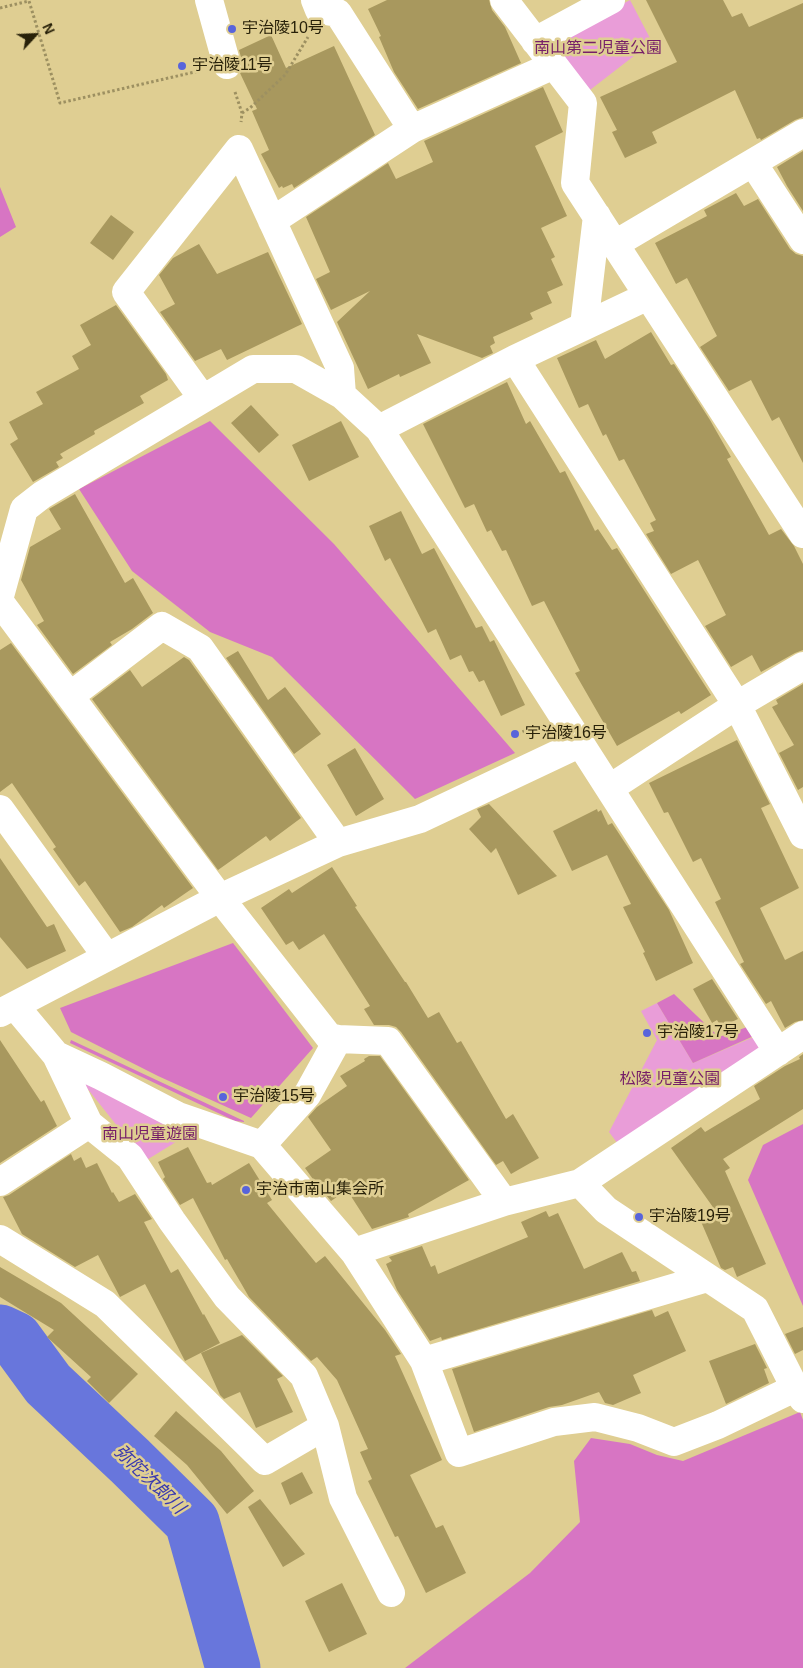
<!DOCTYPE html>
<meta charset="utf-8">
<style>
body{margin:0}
#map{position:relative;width:803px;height:1668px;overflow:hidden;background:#dfce92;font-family:Arial,sans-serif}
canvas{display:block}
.north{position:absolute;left:10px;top:10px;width:50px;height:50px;-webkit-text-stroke:4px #dfce92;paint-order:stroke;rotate:65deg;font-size:14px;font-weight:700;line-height:20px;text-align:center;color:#282109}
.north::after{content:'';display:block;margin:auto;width:18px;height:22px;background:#282109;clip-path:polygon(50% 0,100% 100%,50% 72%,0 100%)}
</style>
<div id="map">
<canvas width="803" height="1668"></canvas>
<div class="north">N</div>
</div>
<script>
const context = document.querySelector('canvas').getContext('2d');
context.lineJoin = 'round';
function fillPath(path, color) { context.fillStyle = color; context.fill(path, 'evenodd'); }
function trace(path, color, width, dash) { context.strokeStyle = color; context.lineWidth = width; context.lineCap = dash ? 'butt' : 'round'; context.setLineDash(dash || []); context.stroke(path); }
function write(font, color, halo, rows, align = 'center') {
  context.font = font + ' Arial,"Noto Sans JP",sans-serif'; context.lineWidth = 5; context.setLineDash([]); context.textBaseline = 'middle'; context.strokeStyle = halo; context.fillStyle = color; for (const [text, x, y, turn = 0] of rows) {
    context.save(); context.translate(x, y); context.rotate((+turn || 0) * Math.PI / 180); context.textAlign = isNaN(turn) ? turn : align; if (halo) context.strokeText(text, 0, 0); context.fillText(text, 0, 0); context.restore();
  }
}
fillPath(new Path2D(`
 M630 0 652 42 590 90 551 42Z
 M657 1003 693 1063 756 1036 766 1051 621 1148 609 1132 657 1040 641 1011Z
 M75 1073 189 1134 145 1161Z`), '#e99dd8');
fillPath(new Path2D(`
 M0 187 16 227 0 237Z
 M210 421 334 544 515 753 415 799 272 657 210 632 132 571 79 489Z
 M233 943 313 1048 251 1118 158 1076 71 1032 60 1008Z
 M674 994 719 1037 750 1026 756 1035 693 1063 657 1003Z
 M71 1040 244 1121V1122L235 1121 70 1043Z
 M803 1124V1306L748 1180 763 1145Z
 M800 1412 803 1420V1668H405L530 1573 580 1522 574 1461 591 1438 630 1444 657 1455 683 1461Z`), '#d775c3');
trace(new Path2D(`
 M0 1332 15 1339 48 1384 130 1461 192 1522 233 1668`), '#6876dc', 55);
fillPath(new Path2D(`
 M387 0H489L492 10 505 27 521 63 418 109 394 72 379 37 381 36 368 9Z
 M646 0H723L732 17 742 13 749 27 803 3V117L795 120 761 140 760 138 757 139 735 90 652 132 657 143 625 158 612 132 617 130 600 97 677 62Z
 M271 35 286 68 334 46 375 135 294 188 292 184 283 188 282 186 279 188 261 154 269 150 252 111 257 109 240 73 242 68V61L239 50Z
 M543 87 563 132 535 146 567 216 541 228 555 257 551 259 563 285 547 292 552 303 530 313 533 319 493 337 495 343 490 346 493 353 482 358 417 334 431 363 400 377 399 374 368 389 337 322 370 291 331 310 316 279 330 272 306 217 388 163 396 179 433 162 424 141Z
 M803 151V211L787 186 777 167Z
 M736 193 744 206 758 199 790 249 796 254 803 256V463L779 417 772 421 751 380 729 391 700 347 717 336 687 278 676 284 655 243 707 216 704 210Z
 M111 215 134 232 113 260 90 243Z
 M199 244 217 274 268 252 302 324 227 360 221 349 195 361 160 312 175 304 159 275 173 258Z
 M116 305 166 374 168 380 140 396 144 403 94 431 95 434 60 454 63 458 56 462 59 467 33 482 10 444 18 439 9 422 43 404 36 392 79 369 72 356 91 345 80 325Z
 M651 332 671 365 674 364 710 420 731 457 727 459 769 535 781 529 794 546 803 564V650L795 653 761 672 752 655 731 667 705 626 726 615 698 560 671 574 646 534 654 531 650 523 656 520 624 459 619 461 606 434 603 436 588 404 579 408 557 358 596 340 605 359Z
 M507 382 526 424 530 421 560 473 565 471 595 531 598 529 612 550 617 548 711 695 681 714 679 711 617 746 575 673 580 671 544 601 532 606 506 550 502 551 491 530 487 532 474 504 465 508 423 424Z
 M251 405 279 435 259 453 231 423Z
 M341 421 359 457 309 481 292 445Z
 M75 494 125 583 133 578 153 613 132 629 110 642 112 645 73 674 37 625 44 621 21 580 30 547 61 529 49 509Z
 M401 511 422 554 434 548 476 628 482 626 490 642 494 640 525 705 501 716 484 680 479 682 473 671 469 672 461 655 450 660 436 629 428 633 390 558 385 561 369 526Z
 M11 643 193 888 164 908 162 905 132 927 120 932 85 881 79 886 53 849 56 847 12 783 0 792V650Z
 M238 651 268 700 285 687 321 734 294 754 226 658Z
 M184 657 189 660 301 818 270 841 266 836 218 870 92 699 130 670 142 687Z
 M803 684V787L798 790 779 753 794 745 772 707 778 704 776 700Z
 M737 740 770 804 761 808 799 888 760 908 785 960 803 951V1020L795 1022 785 1028 771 1001 766 1004 740 964 744 962 715 902 721 899 701 858 693 862 668 812 664 813 649 783Z
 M355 748 384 799 356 816 327 765Z
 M489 804 557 876 518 895 496 848 491 853 469 829 481 817 477 809Z
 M597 809 598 812 601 810 608 825 612 823 669 910 693 963 656 981 643 953 645 952 623 907 631 904 607 855 572 871 553 831Z
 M0 858 47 927 54 924 66 951 27 969 0 937Z
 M332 867 357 906 355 907 405 982H406L428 1018 439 1012 457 1043 461 1041 506 1119 513 1114 539 1158 511 1174 503 1161 496 1165 401 1032 396 1027 389 1025H374L364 1009 370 1006 324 934 299 950 293 941 286 945 261 908 289 889 292 893Z
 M712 979 738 1019 721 1027 717 1020 712 1023 693 989Z
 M0 1040 41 1102 44 1100 57 1126 0 1163Z
 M803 1054V1109L723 1159 730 1168 725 1171 766 1264 737 1277 733 1267 725 1270 721 1268 699 1217 715 1210 671 1148 701 1127 705 1132 760 1099 754 1086 785 1066 800 1059 799 1057Z
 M369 1056H380L469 1180 408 1214 409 1217 372 1229 347 1190 331 1201 315 1182 305 1168 331 1150 308 1117 317 1107 347 1086 340 1076 365 1061 364 1059Z
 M188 1147 207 1183 211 1182 212 1185 249 1163 272 1200 267 1203 316 1263 325 1256 385 1330 401 1354 395 1356 442 1460 410 1475 436 1528 443 1525 466 1573 426 1593 398 1536 395 1537 368 1481 372 1479 360 1452 368 1449 337 1380 317 1357 311 1361 249 1297 227 1259 225 1260 193 1198 180 1205 163 1179 165 1177 158 1162Z
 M71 1154 74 1161 81 1157 86 1168 97 1163 112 1193 113 1192 119 1202 135 1194 152 1219 144 1222 171 1273 178 1269 203 1315 204 1314 220 1343 185 1361 145 1284 120 1297 98 1255 75 1267 22 1234 3 1197 9 1195Z
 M546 1211 549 1217 558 1213 584 1269 622 1252 632 1272 636 1271 640 1281 442 1340 441 1337 430 1341 397 1290 386 1264 392 1261 389 1257 422 1246 431 1267 435 1265 438 1274 528 1237 521 1222Z
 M0 1267 61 1303 138 1374 109 1403 87 1381 91 1377 47 1337 54 1330 0 1297Z
 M652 1310 655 1317 668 1311 686 1351 633 1375 641 1393 613 1405 605 1403 599 1392 562 1405 549 1407 474 1432 452 1369Z
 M803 1327V1350L795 1354 785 1334Z
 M242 1335 283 1376 277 1379 293 1412 256 1428 240 1392 224 1399 220 1395 201 1353Z
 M755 1344 767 1368 764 1369 769 1383 726 1404 709 1361Z
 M176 1411 221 1451 254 1491 227 1514 187 1465 154 1436Z
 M302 1472 313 1493 290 1505 281 1483Z
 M260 1499 305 1554 283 1567 248 1507Z
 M342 1583 367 1634 329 1652 305 1601Z`), '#a8985e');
trace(new Path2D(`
 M0 8 29 1 60 103 199 71
 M235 92 242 113 241 122
 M242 113 250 108 285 75 308 37
 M518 734 535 726`), '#9d9061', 3, [2.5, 2.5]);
trace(new Path2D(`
 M209 0 227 65
 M315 0 319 10 338 13 412 129
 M504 0 583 103 575 183 803 534
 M535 41 611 0
 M753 163 803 240
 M272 221 412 129 554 65
 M615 244 803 133
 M584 326 597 216
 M515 359 737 705 803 835
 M203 399 126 292 239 149 340 368 342 395
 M379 429 515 359 648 296
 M0 596 24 509 42 495 253 369H296L342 395 379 429 778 1052
 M0 602 220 898 329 1037 338 1039 388 1041 504 1202
 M70 696 162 626 200 648 338 843
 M610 788 737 705 803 666
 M0 809 107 957
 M15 1006 56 1055 89 1124 130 1157 172 1221 227 1297 304 1376 325 1426 343 1498 391 1593
 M0 1013 220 898 338 843 420 819 581 743
 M56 1055 101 1076 178 1116 262 1145 354 1252 424 1361 459 1453 554 1422 595 1417 638 1428 674 1442 718 1425 795 1388
 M262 1145 307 1095 338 1039
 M0 1182 89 1124
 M580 1183 803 1035
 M0 1239 105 1304 265 1461 325 1426
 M354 1252 504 1202 580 1183 606 1210 755 1309 795 1388 803 1399
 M424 1361 707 1278`), '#fff', 28);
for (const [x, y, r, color] of [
 [232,29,5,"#5864db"],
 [182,66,5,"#5864db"],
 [515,734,5,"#5864db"],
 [647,1033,5,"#5864db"],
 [223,1097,5,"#5864db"],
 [246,1190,5,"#5864db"],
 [639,1217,5,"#5864db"]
]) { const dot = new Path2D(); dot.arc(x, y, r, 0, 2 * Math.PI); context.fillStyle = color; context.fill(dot); trace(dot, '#dfce92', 2); }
write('16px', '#282109', '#dfce92', [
 ["宇治陵10号",242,29],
 ["宇治陵11号",192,66],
 ["宇治陵16号",525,734],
 ["宇治陵17号",657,1033],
 ["宇治陵15号",233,1097],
 ["宇治市南山集会所",256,1190],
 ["宇治陵19号",649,1217]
], 'left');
write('16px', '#761e68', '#dfce92', [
 ["南山第二児童公園",598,49],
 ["松陵 児童公園",670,1080],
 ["南山児童遊園",150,1135]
]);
write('italic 18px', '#3838b0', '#dfce92', [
 ["弥陀次郎川",149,1480,44]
]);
</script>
